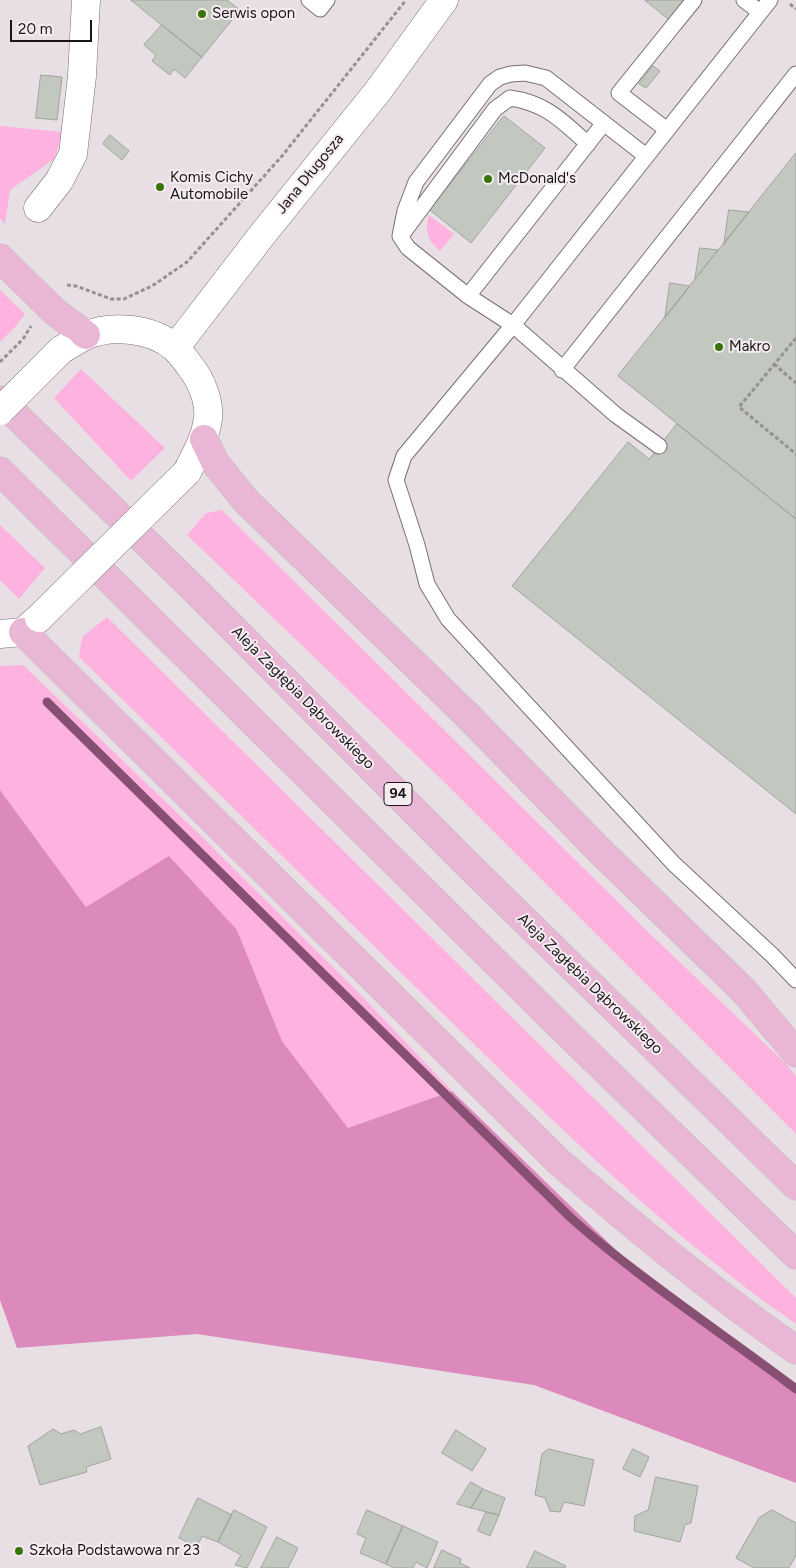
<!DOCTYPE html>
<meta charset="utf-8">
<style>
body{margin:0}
#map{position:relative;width:796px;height:1568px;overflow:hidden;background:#e7dfe3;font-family:Figtree,sans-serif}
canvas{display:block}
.scale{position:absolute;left:10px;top:20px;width:82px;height:22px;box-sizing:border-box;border:2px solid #181517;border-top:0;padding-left:6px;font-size:15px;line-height:18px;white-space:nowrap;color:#181517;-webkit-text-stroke:4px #f4ecf1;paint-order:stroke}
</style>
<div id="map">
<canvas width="796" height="1568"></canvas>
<div class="scale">20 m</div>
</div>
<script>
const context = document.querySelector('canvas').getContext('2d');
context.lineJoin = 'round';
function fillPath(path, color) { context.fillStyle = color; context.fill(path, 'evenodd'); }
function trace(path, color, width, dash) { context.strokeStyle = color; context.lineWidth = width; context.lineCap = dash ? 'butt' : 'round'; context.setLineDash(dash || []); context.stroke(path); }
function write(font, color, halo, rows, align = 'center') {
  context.font = font + ' Figtree,sans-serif'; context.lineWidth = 4; context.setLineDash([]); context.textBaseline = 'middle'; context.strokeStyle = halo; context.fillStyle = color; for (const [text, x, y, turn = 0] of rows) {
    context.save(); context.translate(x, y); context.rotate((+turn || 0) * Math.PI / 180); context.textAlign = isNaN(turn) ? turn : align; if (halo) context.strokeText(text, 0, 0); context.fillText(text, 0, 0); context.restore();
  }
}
fillPath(new Path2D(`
 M0 126 63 132 54 159 10 190 5 224 0 218Z
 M429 215 454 234 440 251C428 241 424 231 429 215Z
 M0 290 25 314 15 327 0 342Z
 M81 369 165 448 131 481 54 398Z
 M222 510 643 927 785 1063 796 1076V1134L443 781 187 535 206 513Z
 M0 525 45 568 19 599 0 580Z
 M107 617 796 1298V1324C665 1233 552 1120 438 1009 318 891 199 774 79 657L82 637Z
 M23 665 196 831 358 992 452 1091 348 1128 282 1041 237 930 86 907 0 790V666Z`), '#feb2df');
fillPath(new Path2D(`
 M0 790 86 907 169 856 237 930 282 1041 348 1128 452 1091 618 1252 796 1386V1483L534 1385 197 1334 17 1348 0 1300Z`), '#db8abb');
trace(new Path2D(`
 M47 702 571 1218C642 1281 721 1332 796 1389`), '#875072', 9);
const building = new Path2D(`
 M131 0H227L240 10 202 57Z
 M645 0H692L700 6 681 29Z
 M162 25 202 57 185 78 174 69 170 75 152 61 156 55 144 45Z
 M653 66 660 71 646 88 639 84Z
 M41 75 62 77 57 120 36 118Z
 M504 116 545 148 471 243 430 210Z
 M110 135 129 151 122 160 103 144Z
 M796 153V519L618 376Z
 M729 210 749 212 724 244Z
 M700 248 718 250 695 279Z
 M670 283 690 286 665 318Z
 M677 424 796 519V814L512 586 628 442 649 459Z
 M101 1427 111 1459 86 1467 87 1472 40 1485 28 1446 53 1429 61 1434 74 1430 80 1434Z
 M456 1430 486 1449 472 1471 442 1453Z
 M549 1449 594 1460 584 1506 564 1502 560 1512 550 1511 545 1498 535 1495 542 1454Z
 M633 1449 649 1457 640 1477 623 1469Z
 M656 1477 698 1486 691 1523 685 1525 680 1542 634 1531 635 1516 648 1510Z
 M471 1482 483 1489 471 1508 457 1504Z
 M483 1489 505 1498 499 1515 471 1508Z
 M198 1498 232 1515 218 1542 202 1536 197 1547 179 1538Z
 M234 1510 267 1527 247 1568 235 1565 241 1555 218 1542Z
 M367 1510 403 1526 386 1564 360 1553 366 1538 357 1534Z
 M772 1510 796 1523V1555L789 1568H754L736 1558 759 1518Z
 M486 1512 499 1515 490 1536 478 1531Z
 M403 1526 438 1542 427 1568 416 1562 413 1568H394L386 1564Z
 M277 1537 298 1548 288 1568H261Z
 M442 1550 461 1559 460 1563 470 1568H434Z
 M535 1551 566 1566 565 1568H527Z`);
fillPath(building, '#c2c7c0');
trace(building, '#9fa49d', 1);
const service = new Path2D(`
 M309 0 320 9 327 0
 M744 0 760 12
 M770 0 513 325 404 456 396 480 417 545 427 584 448 619 674 864 772 955 796 980
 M667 130 619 93 694 0
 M646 156 546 78 525 73 511 74 500 77 490 84 416 182 405 211 400 236 408 248 468 296 513 325 616 415 659 446
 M403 233 495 109 510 98C546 103 562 121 588 144
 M468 296 604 123
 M562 370 796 74`);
const minor = new Path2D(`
 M38 208 59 181 73 154 82 76 86 0
 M175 348 262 235 378 91 444 0`);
const tertiary = new Path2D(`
 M61 350C69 345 77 340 85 336 111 324 153 328 175 348 181 353 185 360 190 366 201 380 210 401 208 419 205 439 196 454 187 472
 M0 634 23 632 39 618`);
const primary = new Path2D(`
 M0 258 55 312 86 335
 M0 400 196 591 463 860 796 1186
 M204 439 216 464 246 501 466 714 599 850 744 991 796 1053
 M0 471 565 1031 796 1255
 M23 632 559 1162C636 1228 713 1292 796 1350`);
trace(service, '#787075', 17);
trace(minor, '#787075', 29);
trace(tertiary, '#787075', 29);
trace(primary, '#bebdbe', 29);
trace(new Path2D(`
 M790 4 796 9
 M67 285 76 286 111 299H124L152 286 187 262 282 156 406 0
 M796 338 739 407 796 454
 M0 362 23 339 31 326
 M774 364 796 383`), '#969094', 3, [4, 2.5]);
trace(service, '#fff', 15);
trace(minor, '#fff', 28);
trace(tertiary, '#fff', 28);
trace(primary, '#e9b6d6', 28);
const tertiaryBridge = new Path2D(`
 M0 411 61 350
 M39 618 187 472`);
trace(tertiaryBridge, '#787075', 29, []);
trace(tertiaryBridge, '#fff', 28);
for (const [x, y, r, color] of [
 [202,14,5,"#38740a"],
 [488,179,5,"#38740a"],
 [160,187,5,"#38740a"],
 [719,347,5,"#38740a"],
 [19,1551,5,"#38740a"]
]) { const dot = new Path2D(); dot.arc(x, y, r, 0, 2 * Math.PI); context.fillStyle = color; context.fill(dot); trace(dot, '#f4ecf1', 2); }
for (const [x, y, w] of [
 [398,794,28]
]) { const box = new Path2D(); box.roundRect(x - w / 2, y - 11.5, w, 23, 4); context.fillStyle = '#f4ecf1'; context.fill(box); trace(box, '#181517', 1); }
write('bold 14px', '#181517', null, [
 ["94",398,794]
]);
write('15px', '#181517', '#f4ecf1', [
 ["Serwis opon",212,14],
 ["Komis Cichy",170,178],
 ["Automobile",170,195],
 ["McDonald's",498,179],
 ["Makro",729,347],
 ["Szkoła Podstawowa nr 23",29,1551]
], 'left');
write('15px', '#181517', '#f4ecf1', [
 ["Jana Długosza",310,174,-51],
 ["Aleja Zagłębia Dąbrowskiego",303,698,45],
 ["Aleja Zagłębia Dąbrowskiego",590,984,44]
]);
</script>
